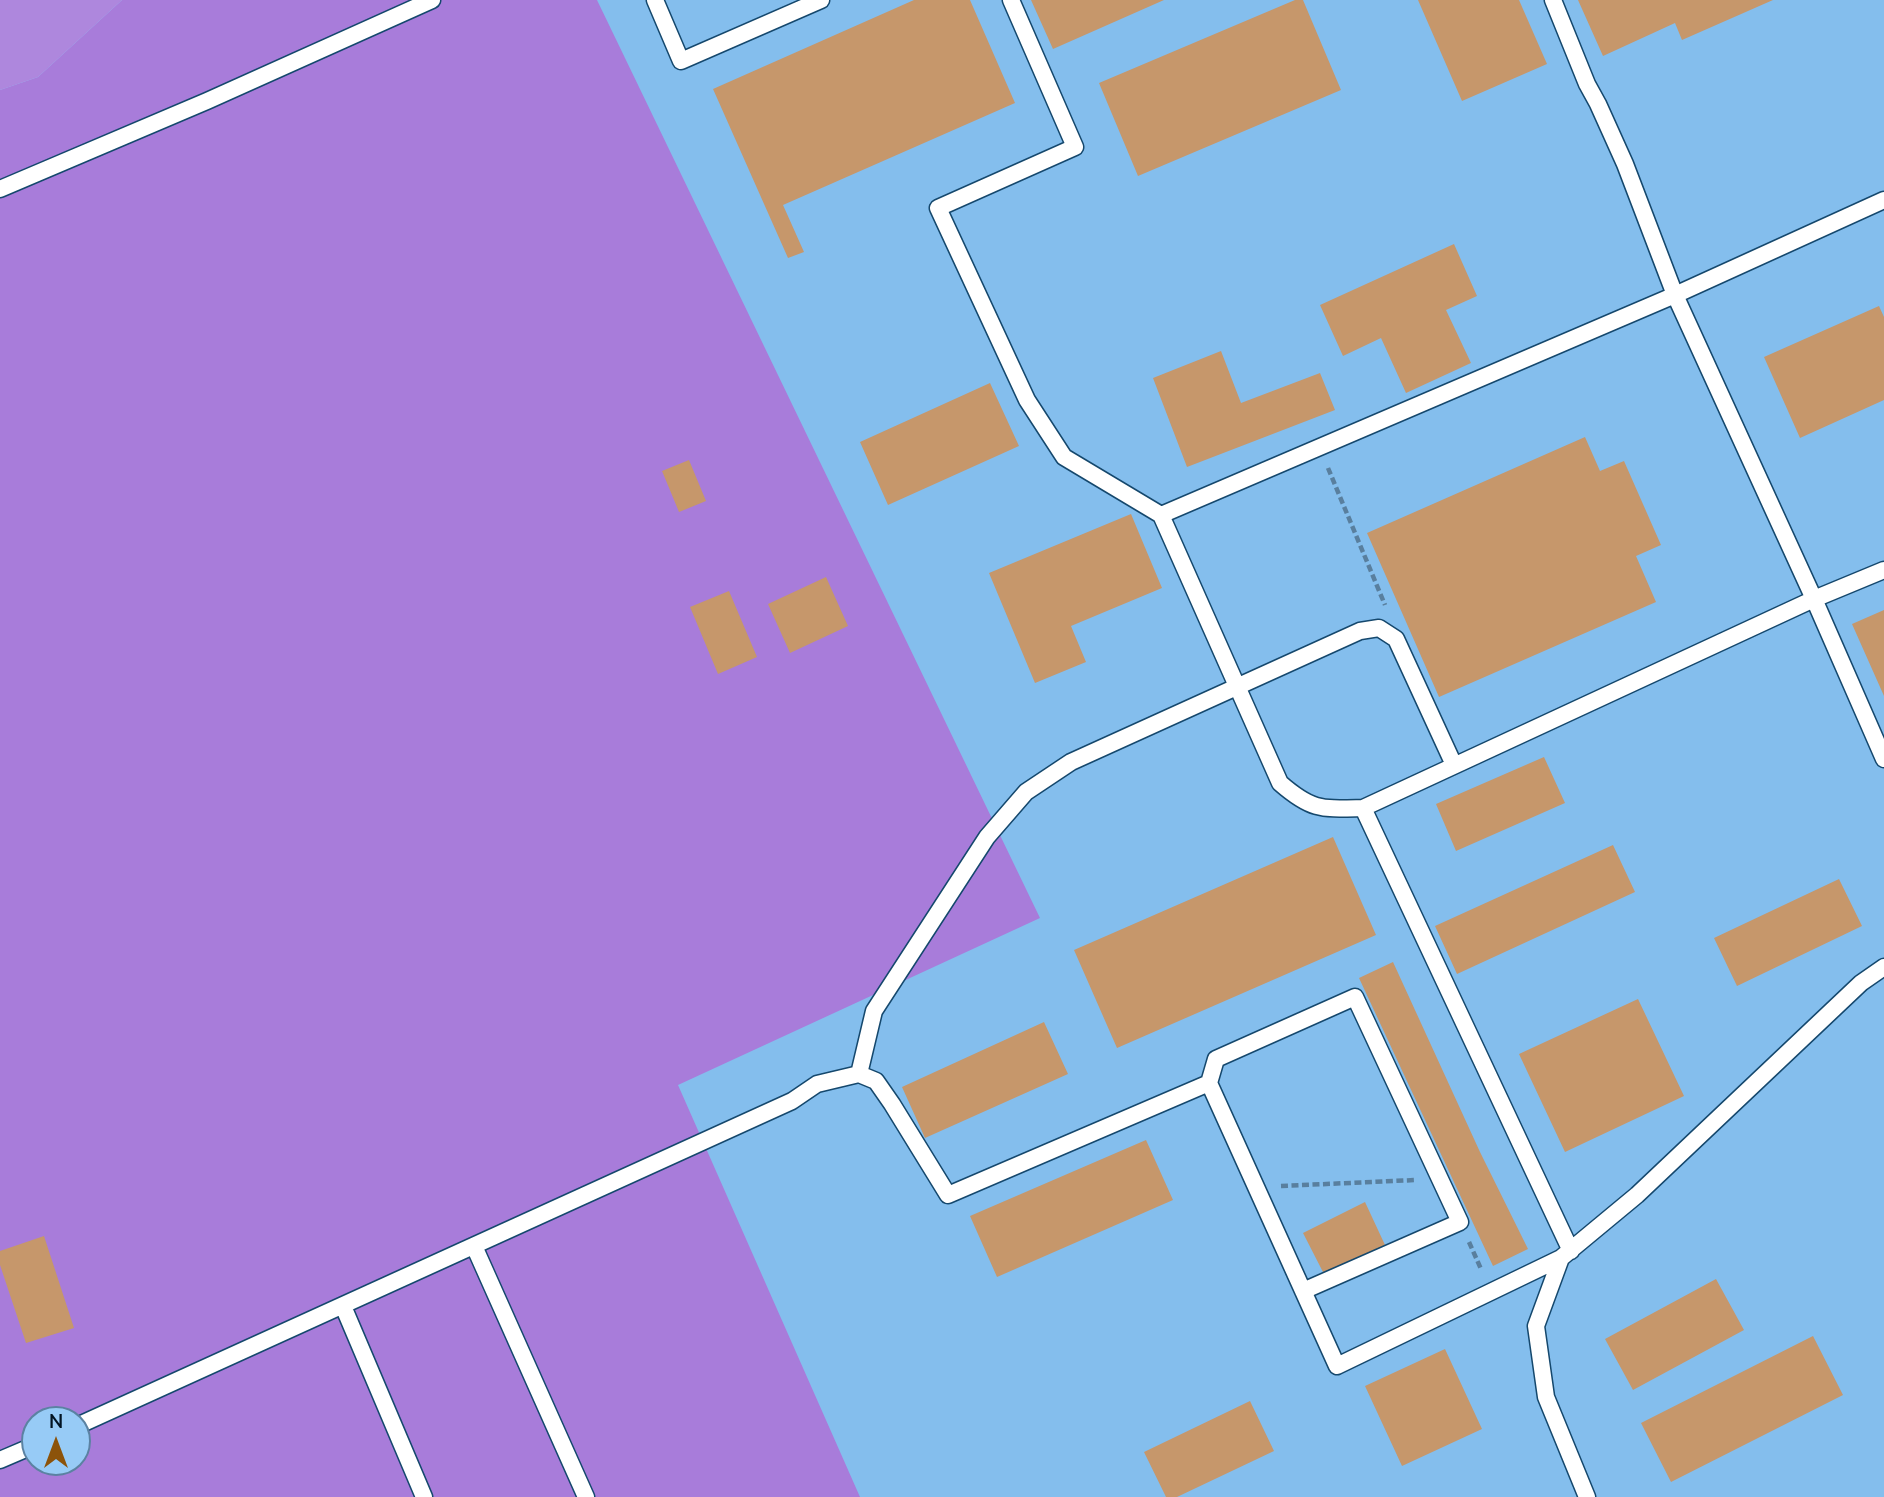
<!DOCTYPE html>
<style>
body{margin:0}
#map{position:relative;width:1884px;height:1497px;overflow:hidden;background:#97cbf6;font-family:"Nunito Sans",sans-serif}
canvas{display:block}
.north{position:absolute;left:21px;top:1406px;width:70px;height:70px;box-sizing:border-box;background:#97cbf6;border:2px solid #5b82a2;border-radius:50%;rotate:0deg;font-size:19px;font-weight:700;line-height:28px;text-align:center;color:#021423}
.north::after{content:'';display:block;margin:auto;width:24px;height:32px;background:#8c530a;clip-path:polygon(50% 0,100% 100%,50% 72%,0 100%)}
</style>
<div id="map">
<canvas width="1884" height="1497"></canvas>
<div class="north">N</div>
</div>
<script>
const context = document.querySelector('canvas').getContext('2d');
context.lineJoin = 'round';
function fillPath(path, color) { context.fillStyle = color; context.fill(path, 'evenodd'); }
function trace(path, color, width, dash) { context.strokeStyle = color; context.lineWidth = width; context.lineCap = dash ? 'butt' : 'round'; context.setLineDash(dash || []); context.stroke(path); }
fillPath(new Path2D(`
 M273 0H1884V1497H0V125ZM35 1420H77V1462H35Z`), '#84beed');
fillPath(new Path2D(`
 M0 0H122L38 77 0 90Z`), '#ae87dd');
fillPath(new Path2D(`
 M122 0H597L1040 918 678 1085 860 1497H0V90L38 77ZM35 1420H77V1462H35Z`), '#a87cda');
fillPath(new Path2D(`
 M914 0H970L1015 103 783 205 804 252 788 258 713 89Z
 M1031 0H1164L1053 49Z
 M1295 0H1303L1341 90 1138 176 1099 83Z
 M1418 0H1519L1547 64 1462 101Z
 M1578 0H1773L1682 40 1675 23 1603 56Z
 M1454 244 1477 296 1446 310 1471 363 1406 393 1381 338 1343 356 1320 305Z
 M1879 306 1884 317V400L1800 438 1764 357Z
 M1221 351 1241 403 1320 373 1335 410 1187 467 1153 378Z
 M990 383 1019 446 888 505 860 442Z
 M1585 437 1600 471 1624 461 1661 545 1636 556 1656 602 1439 697 1367 533Z
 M689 460 706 501 679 512 662 471Z
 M1131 514 1162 588 1071 626 1086 662 1035 683 989 573Z
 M826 577 848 626 790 653 768 604Z
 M729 591 757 657 718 674 690 607Z
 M1884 610V696L1852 624Z
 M1544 757 1565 803 1456 851 1436 804Z
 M1333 837 1376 935 1117 1048 1074 950Z
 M1613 845 1635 892 1457 974 1435 926Z
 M1839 879 1862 926 1737 986 1714 938Z
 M1393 962 1480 1152 1528 1249 1493 1266 1359 978Z
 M1638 999 1684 1096 1565 1152 1519 1054Z
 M1044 1022 1068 1074 925 1138 902 1087Z
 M1146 1140 1173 1200 997 1277 970 1216Z
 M1365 1202 1385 1245 1324 1274 1303 1233Z
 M44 1236 74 1328 26 1343 0 1265V1251Z
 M1716 1279 1744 1330 1633 1390 1605 1339Z
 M1813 1336 1843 1395 1671 1482 1641 1423Z
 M1445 1349 1482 1429 1402 1466 1365 1386Z
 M1250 1401 1274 1451 1177 1497H1166L1144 1452Z`), '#c6976b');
const lane = new Path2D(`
 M655 0 681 61 821 0
 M1011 0 1075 147 938 208 1027 400 1064 457 1161 515
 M1553 0 1587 84 1598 104 1625 164 1675 295 1814 599 1884 759
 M0 189 207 101 432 0
 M1884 200 1675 295 1161 515 1280 783C1312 811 1322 809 1363 808L1814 599 1884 570
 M1363 808 1571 1251
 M859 1074 874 1011 987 837 1026 792 1071 762 1360 631 1379 628 1396 639 1454 765
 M1209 1083 1216 1059 1355 997 1460 1222 1303 1291
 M474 1246 586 1497
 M343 1306 424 1497
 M77 1426 792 1101 817 1084 859 1074 876 1081 892 1104 948 1195 1209 1083 1337 1366 1561 1258
 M0 1460 35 1445
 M1587 1497 1546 1397 1536 1326 1561 1258 1637 1195 1861 983 1884 967`);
trace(lane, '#15486d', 19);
trace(new Path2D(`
 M1328 468 1385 605
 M1281 1186 1416 1180
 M1469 1242 1481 1269`), '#597f9e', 4.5, [7, 3.5]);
trace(lane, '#fff', 16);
</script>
